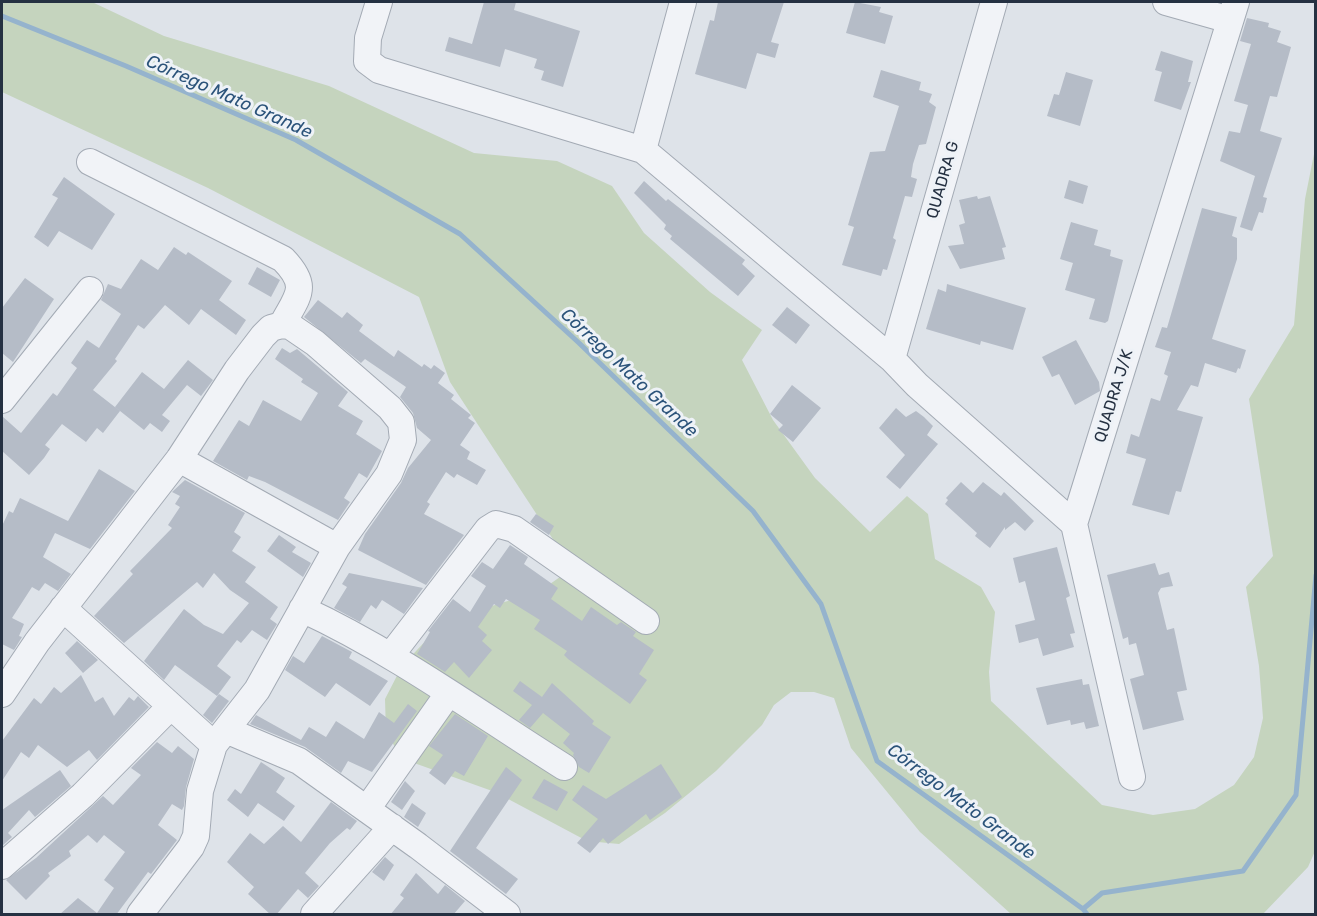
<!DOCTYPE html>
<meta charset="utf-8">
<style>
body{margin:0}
#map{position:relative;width:1317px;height:916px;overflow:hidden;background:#dee3e9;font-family:Rubik,sans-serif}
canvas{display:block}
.frame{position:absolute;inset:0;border:3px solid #253142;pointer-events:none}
</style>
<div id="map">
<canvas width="1317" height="916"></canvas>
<div class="frame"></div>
</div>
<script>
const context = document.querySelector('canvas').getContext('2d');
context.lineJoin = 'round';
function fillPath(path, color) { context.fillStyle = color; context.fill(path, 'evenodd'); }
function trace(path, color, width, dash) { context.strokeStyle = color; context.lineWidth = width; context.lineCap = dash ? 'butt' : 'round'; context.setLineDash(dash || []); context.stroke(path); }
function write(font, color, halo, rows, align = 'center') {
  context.font = font + ' Rubik,sans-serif'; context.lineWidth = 6; context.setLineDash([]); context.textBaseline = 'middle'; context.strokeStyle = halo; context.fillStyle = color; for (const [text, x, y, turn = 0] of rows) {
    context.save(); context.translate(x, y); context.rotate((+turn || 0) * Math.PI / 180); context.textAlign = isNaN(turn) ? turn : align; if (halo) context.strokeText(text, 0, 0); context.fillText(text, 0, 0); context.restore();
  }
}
fillPath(new Path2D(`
 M2 2H92L164 36 329 86 474 153 557 161 612 186 644 233 710 292 762 330 742 360 773 420 815 478 870 532 907 496 928 514 935 559 981 587 995 612 989 672 991 701 1102 805 1153 815 1195 809 1234 785 1254 757 1263 718 1259 666 1246 587 1273 556 1249 399 1294 325 1305 199 1315 149 1316 849 1308 867 1263 914H1011L920 832 851 748 834 698 814 692H791L774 705 762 725 716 771 665 813 619 844 587 841 495 792 403 759 386 733 385 699 402 666 431 635 482 609 540 591 560 577V550L450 382 419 297 208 188 2 92Z`), '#c5d4be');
trace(new Path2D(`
 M2 16 126 66 296 140 460 234 579 343 753 511 821 604 877 761 1083 909 1087 914
 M1083 909 1102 893 1243 871 1296 795 1316 575`), '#95b3cd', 5);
fillPath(new Path2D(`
 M484 2H516L514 10 580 31 563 87 541 80 544 71 534 68 537 59 505 49 500 67 445 51 449 37 472 44Z
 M718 2H784L771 42 779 44 775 58 757 53 746 89 695 74 710 20 714 21Z
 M855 2 881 7 879 12 893 16 885 44 846 33Z
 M1247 18 1269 23 1268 27 1281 31 1277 42 1291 47 1277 97 1270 96 1260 131 1282 138 1263 197 1267 198 1263 213 1259 212 1252 231 1240 227 1255 176 1220 161 1229 131 1240 133 1248 105 1234 101 1251 44 1240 41Z
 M1161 51 1193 61 1188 82H1191L1181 110 1154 101 1162 72 1155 70Z
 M881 70 921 82 919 90 932 94 929 102 936 107 926 144 919 145 913 164 911 177 917 179 912 197 905 196 893 238 896 240 887 270 883 269 881 276 842 265 854 227 848 225 870 152 885 151 899 106 873 97Z
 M1066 72 1093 80 1080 126 1047 116 1054 94 1059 95Z
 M64 177 115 214 92 250 59 231 48 247 34 237 58 198 52 195Z
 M1069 180 1088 186 1083 204 1064 198Z
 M644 181 666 201 668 199 687 214 745 260 742 264 755 276 738 296 670 239 672 236 664 229 666 225 634 193Z
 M977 196 978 199 990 196 1006 247 1002 248 1005 259 960 269 948 246 964 244 959 225 965 223 959 200Z
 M1202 208 1237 217 1232 236 1237 238V259L1212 339 1246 350 1240 369 1238 368 1236 373 1205 363 1198 387 1191 385 1177 410 1203 417 1181 492 1176 491 1169 515 1132 505 1146 459 1126 453 1131 434 1139 437 1151 398 1160 401 1168 376 1164 374 1171 352 1155 347 1162 327 1167 328Z
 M1071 222 1098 230 1094 245 1111 250 1110 256 1123 260 1108 321 1105 323 1089 319 1095 299 1065 290 1073 263 1060 259Z
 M174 247 186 255 188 252 232 281 219 300 246 320 236 335 201 309 189 325 165 305 144 329 138 325 115 359 117 361 93 390 120 411 103 433 97 428 86 442 62 424 45 445 50 449 44 458 29 475 2 451V416L21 433 53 393 57 396 77 368 71 363 87 340 99 348 121 314 101 300 108 284 121 289 141 259 158 270Z
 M257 267 280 280 271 297 248 284Z
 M25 278 54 299 13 362 2 353V308Z
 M947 284 1026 308 1013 350 981 341 980 345 926 329 938 289 946 292Z
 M318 300 342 318 347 312 363 325 359 331 394 357 398 350 422 367 424 364 431 369 434 365 445 373 438 383 454 395 451 399 471 415 468 418 475 423 460 445 470 452 467 459 486 470 477 485 457 474 454 478 446 472 427 502 430 504 424 514 464 535 426 585 358 550 365 534 401 483 408 468 431 440 417 428 413 413 400 397 406 387 365 359 361 363 304 317Z
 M787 307 810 325 796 344 772 325Z
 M1076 340 1099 382 1100 391 1075 405 1059 374 1052 377 1042 357Z
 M282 348 290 353 297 349 348 392 338 406 363 421 356 434 382 451 367 478 359 473 344 498 350 502 338 520 265 482 249 476 247 480 213 461 239 420 249 426 263 400 301 421 318 393 301 382 303 379 275 359Z
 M188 360 213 380 201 396 187 385 162 415 170 421 162 432 150 423 144 430 115 407 142 372 164 389Z
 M792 385 821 408 793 442 778 430 783 425 770 414Z
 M896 408 906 417 916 411 924 417 933 426 927 435 938 444 900 489 886 477 905 455 879 428Z
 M99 469 135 491 90 549 55 533 43 557 71 574 58 591 45 583 39 591 32 587 12 618 24 624 19 636 22 637 14 650 2 644V526L9 511 13 513 20 498 68 521Z
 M185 480 245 513 234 532 241 537 232 551 256 567 245 582 278 607 270 619 277 624 267 640 252 630 241 643 237 640 217 666 231 677 217 696 175 665 164 680 144 661 184 609 204 625 223 634 249 603 230 590 214 573 203 588 197 582 124 643 94 616 133 574 130 571 172 528 168 525 180 507 175 504 180 496 172 492Z
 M961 482 973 493 983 482 1001 496 1004 492 1034 521 1025 531 1015 522 1005 530V527L990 548 975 536 977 533 945 504 948 500 946 498Z
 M536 514 554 526 549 535 530 522Z
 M279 535 296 547 292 552 311 563 303 577 267 551Z
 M510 545 528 557 524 564 558 588 551 599 582 621 591 607 617 625 621 622 636 632 633 636 654 650 639 674 647 680 630 704 568 659 564 655 567 651 534 629 540 620 506 599 500 608 494 604 478 627 487 635 482 641 492 650 469 678 454 662 445 672 417 654 430 632 428 631 453 599 470 612 486 586 471 576 482 562 493 569Z
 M1057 547 1070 596 1066 598 1075 633 1070 634 1074 647 1043 656 1038 638 1019 643 1015 625 1035 620 1025 581 1019 583 1013 558Z
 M1155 563 1159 575 1169 572 1173 586 1161 588 1158 593 1167 630 1174 628 1187 690 1177 692 1184 720 1143 730 1130 679 1144 675 1136 643 1129 645 1128 637 1123 639 1107 575Z
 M349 573 423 588 404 614 382 600 376 609 371 605 360 622 334 608 347 587 342 584Z
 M322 636 352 652 349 658 388 681 370 706 336 683 325 697 285 670 293 656 304 663Z
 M77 641 98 660 83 673 65 653Z
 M81 675 95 702 103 697 114 716 129 697 134 701 138 696 149 707 97 760 89 750 67 767 38 745 29 758 21 752 2 781V741L34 698 41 704 54 687 61 693Z
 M1082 679 1083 685 1089 684 1099 726 1086 729 1084 722 1071 725 1070 720 1047 725 1036 688Z
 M520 681 542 697 552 683 594 721 592 724 611 737 589 773 579 767 573 755 574 753 563 743 570 734 543 713 530 728 519 720 532 705 513 691Z
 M219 694 229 701 212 723 203 715Z
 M408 704 417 711 372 772 348 761 341 773 305 747 250 724 256 715 301 740 309 727 326 737 336 721 364 739 379 712 394 723Z
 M455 714 488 736 464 776 455 771 445 785 429 773 443 755 429 746Z
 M157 742 172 753 178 746 194 759 186 787 184 806 182 810 172 804 158 825 177 840 151 874 148 872 116 915H59L78 898 97 913 114 888 104 880 125 852 104 835 97 843 88 835 69 851 71 856 48 873 50 876 26 900 6 880 36 858 103 796 113 805 141 775 131 768Z
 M261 762 285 778 276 792 295 806 284 821 258 803 248 817 227 800 235 789 241 794Z
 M661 764 682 797 650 820 646 814 608 844 603 838 590 853 577 843 598 819 572 800 583 785 606 799Z
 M506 767 522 780 476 848 518 879 506 894 450 851Z
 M60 770 71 786 35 817 29 810 8 833 12 837 2 846V810Z
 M544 779 568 792 557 811 532 798Z
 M405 781 415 791 402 810 391 802Z
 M331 802 357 821 350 830 347 828 330 843 305 873 319 886 308 898 298 889 276 915H271L248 894 254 887 227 862 250 833 264 844 283 826 301 842Z
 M412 803 426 813 418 827 404 817Z
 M385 857 394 865 384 881 372 872Z
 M416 873 438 894 445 885 465 901 453 915H390L404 898 400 895Z`), '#b5bcc7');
const minor = new Path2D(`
 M379 2 368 38 367 61 379 70 643 150 892 359 917 385 1074 524
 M1166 2 1230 20
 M643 150 683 2
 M90 162 283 259C310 287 298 295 282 325
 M892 359 994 2
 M2 400 90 290
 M179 459 337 547
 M63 608 214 745
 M302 609C395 652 478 713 564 767
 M391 655 488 529 496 524 514 529 646 621
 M2 694 37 642 179 459 237 370 263 336 271 328 282 325 290 326 315 343 390 408 401 422 403 440 389 474 337 547 257 690 214 745 200 791 196 836 191 847 140 914
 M226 730 299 761 418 846 507 914
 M1132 777 1074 524 1236 2
 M367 809 448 694
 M2 866 83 795 171 706
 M314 914 392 827`);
trace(minor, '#a3aab4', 28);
trace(minor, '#f1f3f7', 26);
write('16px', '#253142', '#eef2f7', [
 ["QUADRA G",943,180,-74],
 ["QUADRA J/K",1114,396,-73]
]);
write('italic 18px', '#2b537a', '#eef2f7', [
 ["Córrego Mato Grande",229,97,24],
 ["Córrego Mato Grande",629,373,43],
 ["Córrego Mato Grande",961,802,37]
]);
</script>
